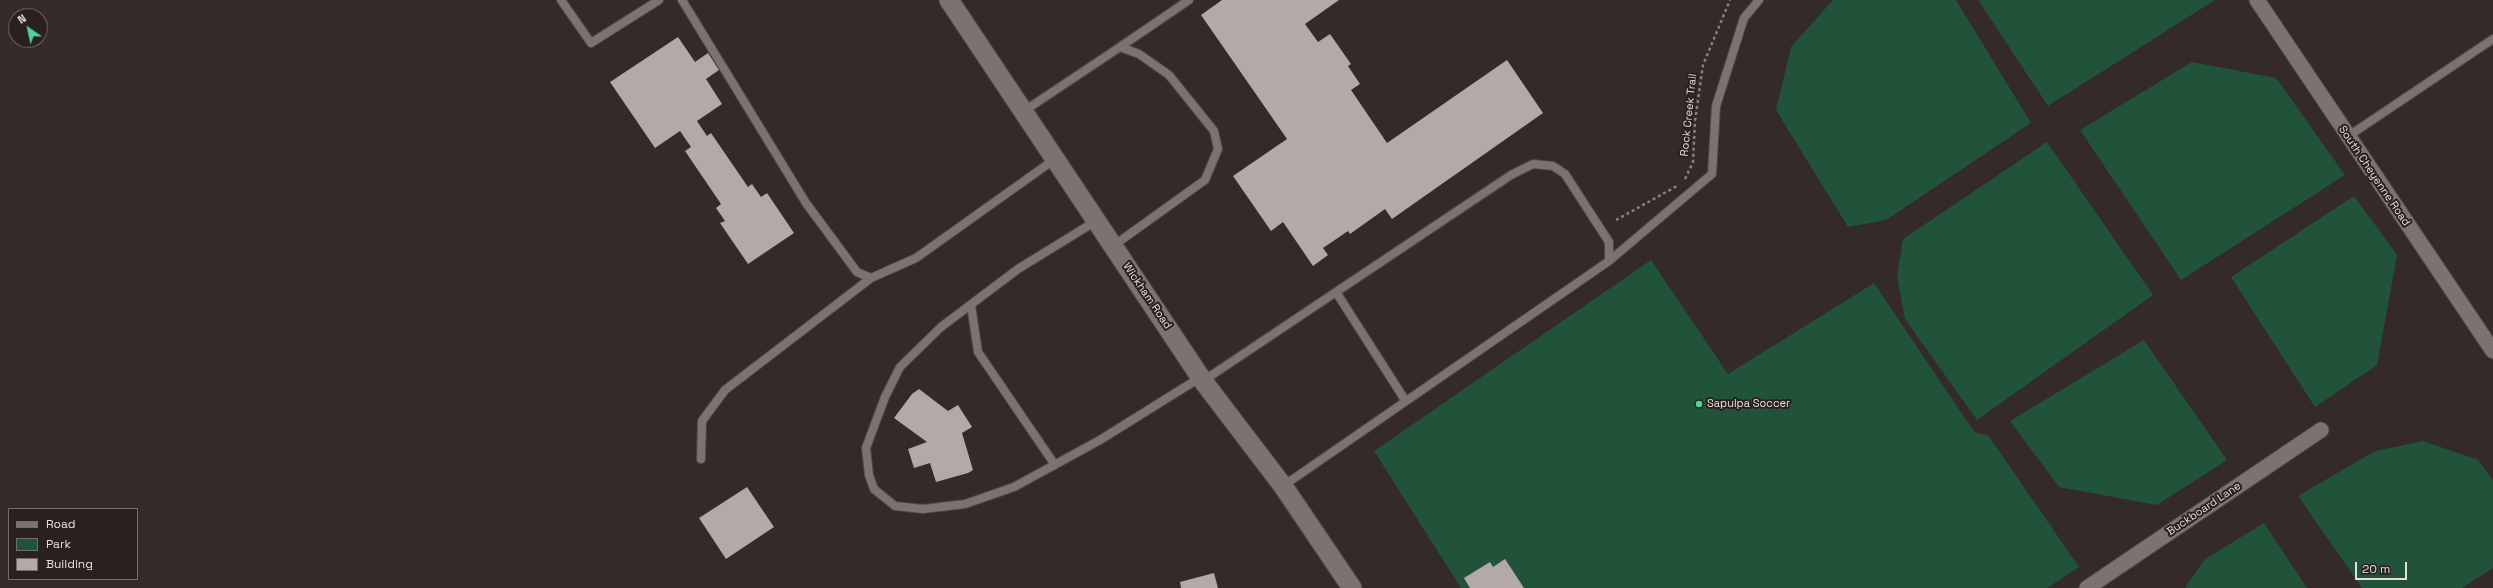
<!DOCTYPE html>
<style>
body{margin:0}
#map{position:relative;width:2493px;height:588px;overflow:hidden;background:#342a29;font-family:"Space Grotesk",sans-serif}
canvas{display:block}
.legend{position:absolute;left:8px;top:508px;width:130px;height:72px;box-sizing:border-box;background:#2a211f;border:1px solid #756d6b;margin:0;padding:5px 7px;list-style:none;font-size:12px;color:#e5dedd}
.legend li{display:flex;align-items:center;gap:8px;height:20px}
.legend b{width:20px;border:1px solid #756d6b}
.north{position:absolute;left:8px;top:8px;width:40px;height:40px;box-sizing:border-box;background:#2a211f;border:1px solid #756d6b;border-radius:50%;rotate:326deg;font-size:11px;font-weight:700;line-height:16px;text-align:center;color:#e5dedd}
.north::after{content:'';display:block;margin:auto;width:14px;height:18px;background:#51d397;clip-path:polygon(50% 0,100% 100%,50% 72%,0 100%)}
.scale{position:absolute;left:2355px;top:562px;width:52px;height:18px;box-sizing:border-box;border:2px solid #e5dedd;border-top:0;padding-left:5px;font-size:12px;line-height:14px;white-space:nowrap;color:#e5dedd;-webkit-text-stroke:3px #2a211f;paint-order:stroke}
</style>
<div id="map">
<canvas width="2493" height="588"></canvas>
<ul class="legend">
<li><b style="height:5px;background:#7d7270"></b>Road</li>
<li><b style="height:11px;background:#21533b"></b>Park</li>
<li><b style="height:11px;background:#b5a9a7"></b>Building</li>
</ul>
<div class="north">N</div>
<div class="scale">20 m</div>
</div>
<script>
const context = document.querySelector('canvas').getContext('2d');
context.lineJoin = 'round';
function fillPath(path, color) { context.fillStyle = color; context.fill(path, 'evenodd'); }
function trace(path, color, width, dash) { context.strokeStyle = color; context.lineWidth = width; context.lineCap = dash ? 'butt' : 'round'; context.setLineDash(dash || []); context.stroke(path); }
function write(font, color, halo, rows, align = 'center') {
  context.font = font + ' "Space Grotesk",sans-serif'; context.lineWidth = 4; context.setLineDash([]); context.textBaseline = 'middle'; context.strokeStyle = halo; context.fillStyle = color; for (const [text, x, y, turn = 0] of rows) {
    context.save(); context.translate(x, y); context.rotate((+turn || 0) * Math.PI / 180); context.textAlign = isNaN(turn) ? turn : align; if (halo) context.strokeText(text, 0, 0); context.fillText(text, 0, 0); context.restore();
  }
}
fillPath(new Path2D(`
 M1833 0H1956L2031 123 1886 220 1848 227 1776 110 1791 47Z
 M1978 0H2215L2048 106Z
 M2192 62 2276 78 2345 175 2181 280 2080 130Z
 M2047 142 2153 295 1977 420 1905 319 1897 276 1903 239Z
 M2354 196 2397 255 2377 365 2315 407 2231 277Z
 M1651 260 1728 374 1874 283 1975 433 1988 435 2079 567 2047 588H1461L1374 451Z
 M2144 340 2227 460 2157 505 2059 487 2010 421Z
 M2423 441 2478 460 2493 481V568L2462 588H2362L2298 496 2375 451Z
 M2264 523 2307 588H2185L2204 560Z`), '#21533b');
fillPath(new Path2D(`
 M1222 0H1339L1305 24 1318 42 1330 34 1351 64 1348 66 1360 84 1351 90 1387 143 1507 60 1543 113 1392 219 1385 209 1350 234 1348 231 1323 248 1328 255 1313 266 1283 222 1271 231 1233 176 1287 139 1201 15Z
 M678 37 695 62 708 53 719 70 706 79 722 104 697 121 707 136 711 133 748 187 752 184 761 197 767 193 794 233 748 264 720 223 725 221 716 208 721 204 685 151 691 147 680 131 655 148 610 82Z
 M919 389 948 411 958 405 972 427 962 433 973 470 968 473 936 482 930 463 914 468 908 449 927 442 894 418 912 394Z
 M747 487 774 527 726 559 699 518Z
 M1505 559 1524 588H1470L1464 578 1490 562 1493 567Z
 M1214 573 1218 588H1181L1180 582Z`), '#b5a9a7');
const service = new Path2D(`
 M561 0 591 43 659 0
 M682 0 806 203 857 272 871 278 916 258 1055 159
 M1120 47 1189 0
 M1024 111 1120 47 1139 54 1169 75 1214 131 1218 149 1205 180 1113 246
 M2347 137 2493 39
 M1096 221 1018 269 941 327 900 367 885 397 866 448 869 475 874 489 895 506 923 509 965 504 1014 487 1100 440 1201 377
 M1609 261 1712 174 1716 106 1744 18 1759 0
 M1336 292 1405 400
 M971 305 978 352 1055 465
 M1203 381 1511 175 1533 164 1553 166 1565 174 1609 242V261L1283 486
 M701 459 702 421 725 390 871 278`);
const minor = new Path2D(`
 M2257 0 2493 351
 M2087 588 2321 430`);
const tertiary = new Path2D(`
 M949 0 1203 381 1283 486 1352 588`);
trace(service, '#504847', 10);
trace(minor, '#504847', 17);
trace(tertiary, '#504847', 21);
trace(new Path2D(`
 M1685 179 1693 162 1695 121 1703 65 1730 0
 M1616 220 1677 186`), '#89807f', 2.5, [3, 3]);
trace(service, '#7d7270', 8);
trace(minor, '#7d7270', 15);
trace(tertiary, '#7d7270', 19);
for (const [x, y, r, color] of [
 [1699,404,4,"#51d397"]
]) { const dot = new Path2D(); dot.arc(x, y, r, 0, 2 * Math.PI); context.fillStyle = color; context.fill(dot); trace(dot, '#2a211f', 1.5); }
write('11px', '#e5dedd', '#2a211f', [
 ["Rock Creek Trail",1689,115,-84],
 ["South Cheyenne Road",2374,176,56],
 ["Wickham Road",1147,296,56],
 ["Buckboard Lane",2204,509,-34]
]);
write('11px', '#e5dedd', '#2a211f', [
 ["Sapulpa Soccer",1707,404]
], 'left');
</script>
